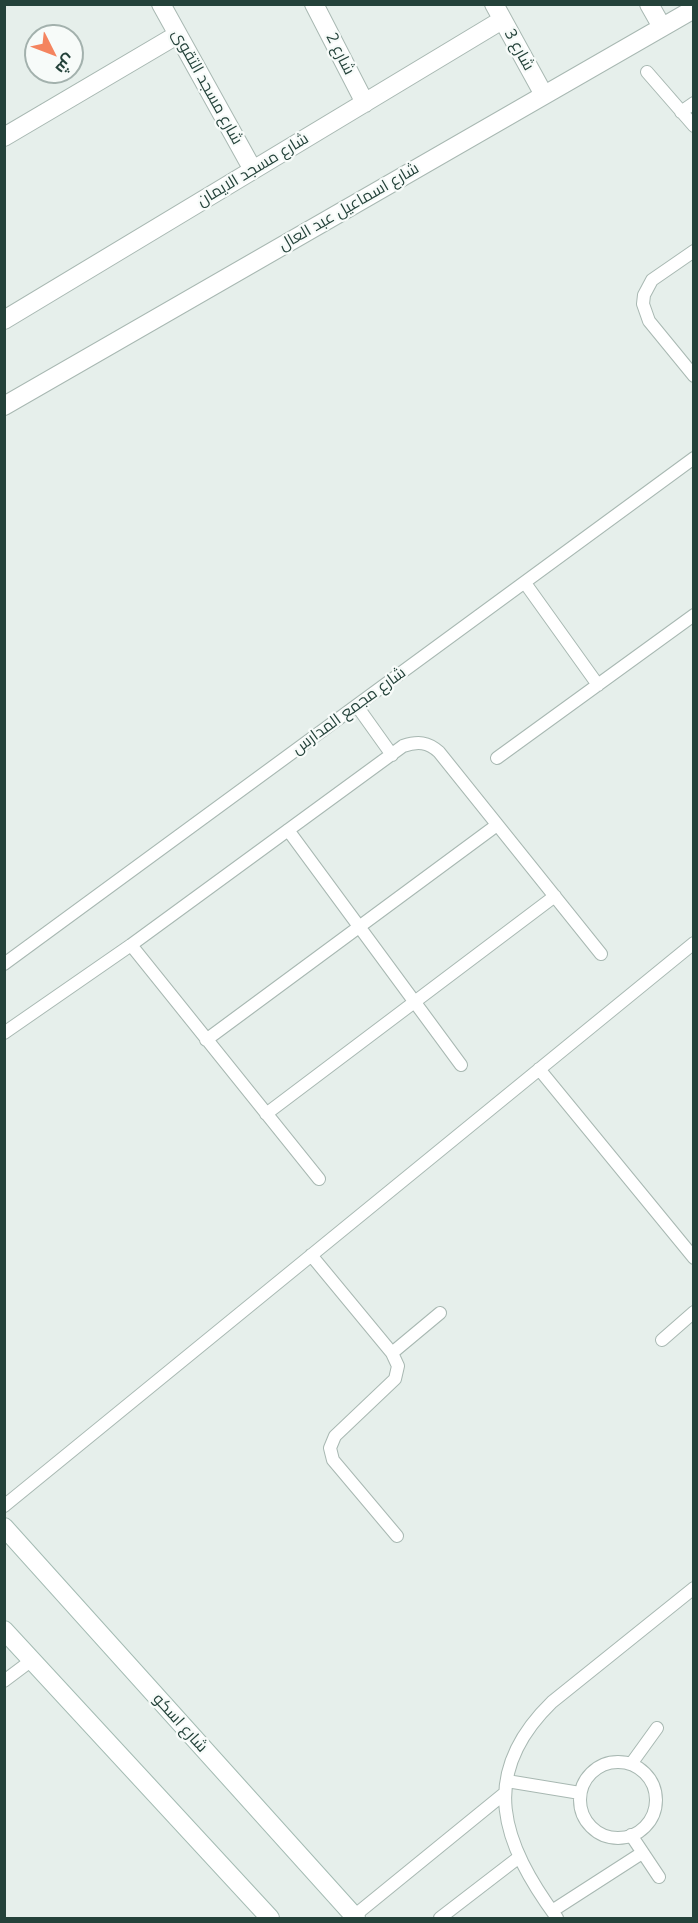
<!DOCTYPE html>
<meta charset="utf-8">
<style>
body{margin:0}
#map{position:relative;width:698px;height:1923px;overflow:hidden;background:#e6efeb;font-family:"Open Sans",Cairo,sans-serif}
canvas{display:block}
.frame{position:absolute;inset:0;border:6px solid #24423a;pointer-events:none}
.north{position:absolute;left:24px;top:24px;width:60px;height:60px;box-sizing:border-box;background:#f7fbf9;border:2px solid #a3b1ad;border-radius:50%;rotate:132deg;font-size:16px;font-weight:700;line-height:24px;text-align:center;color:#24423a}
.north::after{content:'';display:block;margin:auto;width:21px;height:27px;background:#f4845f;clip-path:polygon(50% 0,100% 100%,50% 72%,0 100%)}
</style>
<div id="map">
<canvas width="698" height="1923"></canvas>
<div class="frame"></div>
<div class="north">ش</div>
</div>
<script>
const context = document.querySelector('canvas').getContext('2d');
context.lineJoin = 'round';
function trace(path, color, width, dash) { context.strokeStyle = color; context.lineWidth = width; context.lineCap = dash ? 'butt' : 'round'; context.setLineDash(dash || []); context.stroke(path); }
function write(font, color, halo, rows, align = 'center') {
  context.font = font + ' "Open Sans",Cairo,sans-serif'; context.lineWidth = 4.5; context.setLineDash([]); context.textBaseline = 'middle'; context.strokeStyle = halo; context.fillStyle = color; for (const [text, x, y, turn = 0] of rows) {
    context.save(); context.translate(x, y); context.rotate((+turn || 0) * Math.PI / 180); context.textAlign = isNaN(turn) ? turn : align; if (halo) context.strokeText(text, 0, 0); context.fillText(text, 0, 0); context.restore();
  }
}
const lane = new Path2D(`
 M647 72 694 126
 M681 112 694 103
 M694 251 652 280 644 295 643 304 649 321 694 376
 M525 583 598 685
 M357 706 392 755
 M497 758 694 615
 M288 830 461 1065
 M131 945 319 1179
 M4 964 694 458
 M4 1033 131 945 403 746C418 741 428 742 439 752L601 954
 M206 1040 497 825
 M539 1069 694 1258
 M266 1114 555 896
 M311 1255 392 1353 398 1366 395 1379 335 1436 330 1448 333 1460 397 1536
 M662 1340 694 1312
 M392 1353 440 1313
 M4 1506 694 943
 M4 1681 32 1660
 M580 1800a38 38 0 1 1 76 0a38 38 0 1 1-76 0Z
 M631 1764 657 1728
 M507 1781 580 1793
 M631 1835 659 1877
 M552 1911 642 1853
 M354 1916 505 1793
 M440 1918 518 1858
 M557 1918C502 1843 477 1775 552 1702L694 1588`);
const street = new Path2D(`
 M161 4 253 170
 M314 4 365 103
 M494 4 544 95
 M649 4 662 27
 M4 137 177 35
 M4 320 502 20
 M4 406 694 9`);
const secondary = new Path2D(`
 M4 1527 356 1918
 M4 1630 270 1918`);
trace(lane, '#a8b8b2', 14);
trace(street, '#a8b8b2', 20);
trace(secondary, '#a4bbb3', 20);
trace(lane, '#fff', 12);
trace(street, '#fff', 18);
trace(secondary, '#fff', 18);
write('16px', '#24423a', '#f7fbf9', [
 ["شارع 3",519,50,61],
 ["شارع 2",340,54,63],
 ["شارع مسجد التقوى",207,87,61],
 ["شارع مسجد الايمان",253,170,-31],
 ["شارع اسماعيل عبد العال",349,207,-30],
 ["شارع مجمع المدارس",349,711,-36],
 ["شارع اسكو",180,1723,48]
]);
</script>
